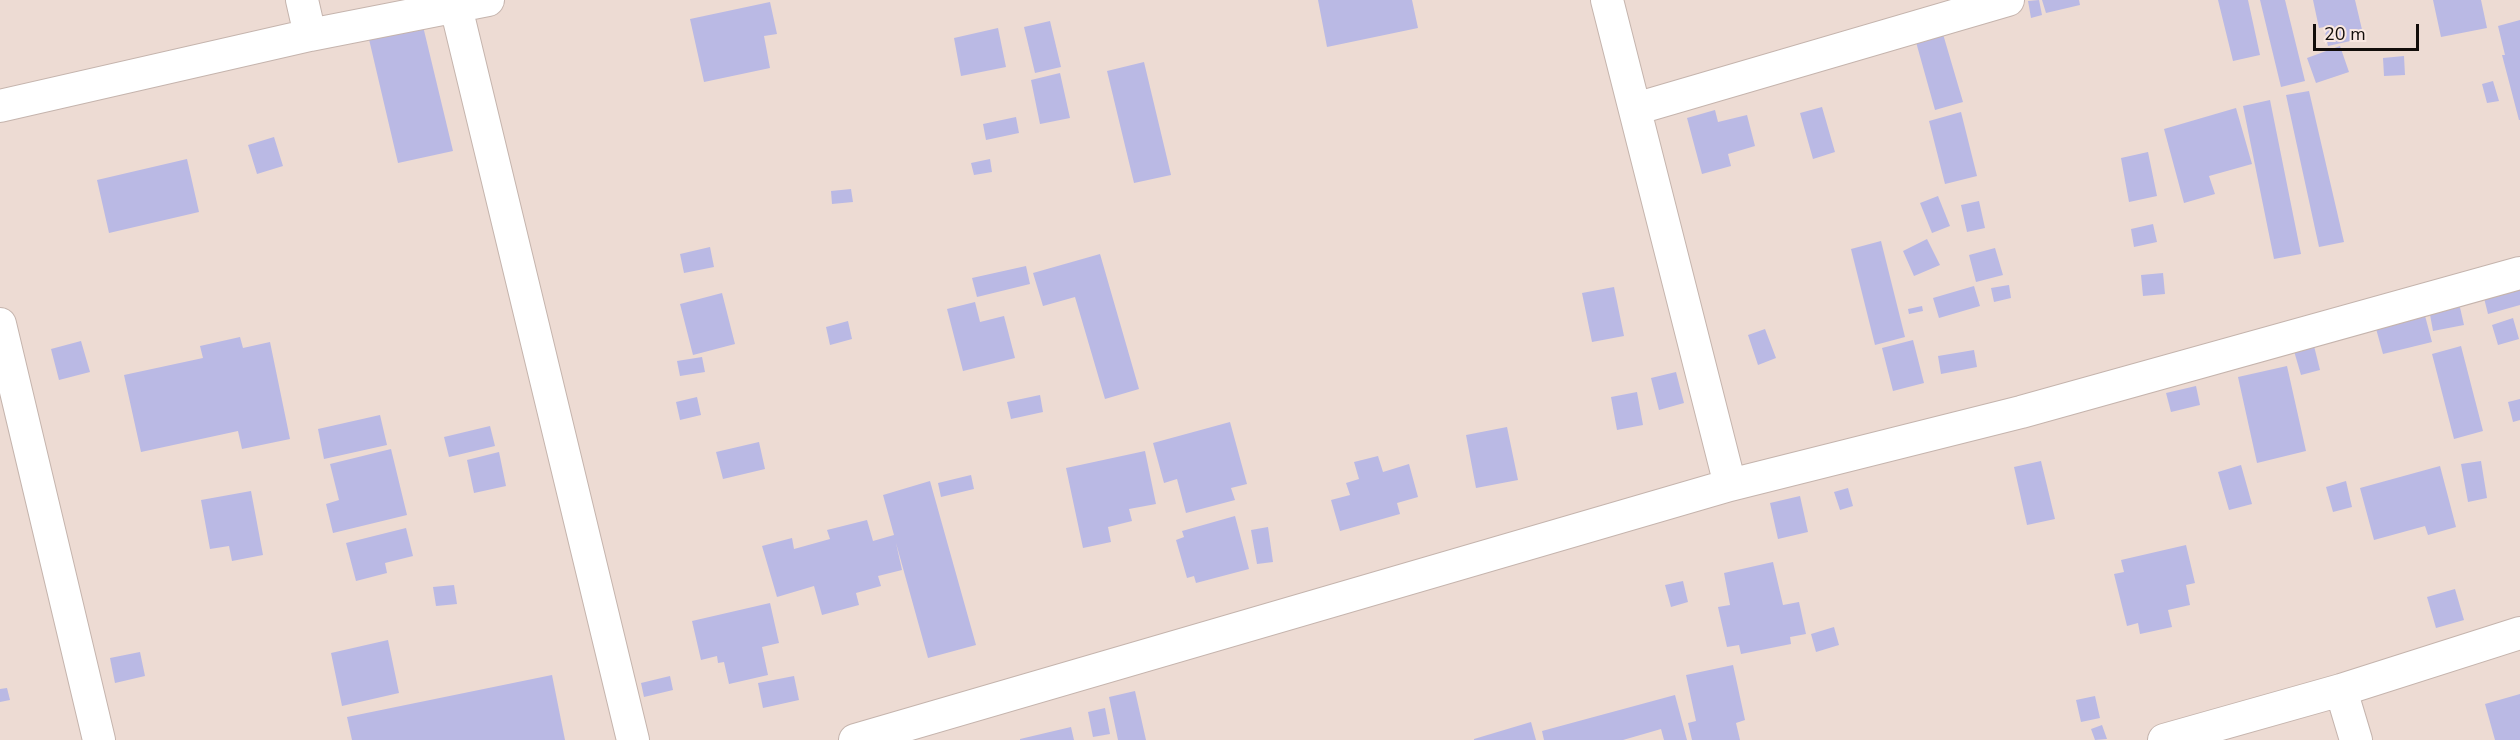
<!DOCTYPE html>
<style>
body{margin:0}
#map{position:relative;width:2520px;height:740px;overflow:hidden;background:#eddbd3;font-family:"Nunito Sans",sans-serif}
canvas{display:block}
.scale{position:absolute;left:2313px;top:24px;width:106px;height:27px;box-sizing:border-box;border:3px solid #120d0a;border-top:0;padding-left:8px;font-size:18px;line-height:21px;white-space:nowrap;color:#120d0a;-webkit-text-stroke:4px #fae8e1;paint-order:stroke}
</style>
<div id="map">
<canvas width="2520" height="740"></canvas>
<div class="scale">20 m</div>
</div>
<script>
const context = document.querySelector('canvas').getContext('2d');
context.lineJoin = 'round';
function fillPath(path, color) { context.fillStyle = color; context.fill(path, 'evenodd'); }
function trace(path, color, width, dash) { context.strokeStyle = color; context.lineWidth = width; context.lineCap = dash ? 'butt' : 'round'; context.setLineDash(dash || []); context.stroke(path); }
fillPath(new Path2D(`
 M1318 0H1412L1418 28 1327 47Z
 M2039 0 2042 15 2031 18 2028 1Z
 M2042 0H2079L2080 5 2046 13Z
 M2218 0H2248L2260 55 2233 61Z
 M2260 0H2285L2305 81 2281 87Z
 M2313 0H2355L2364 38 2328 46 2324 27 2319 28Z
 M2433 0H2481L2487 28 2441 37Z
 M770 2 777 34 764 36 770 68 704 82 690 19Z
 M2520 20V120H2519L2502 55H2505L2498 26Z
 M1050 21 1061 67 1035 73 1024 27Z
 M422 22 453 151 398 163 368 35Z
 M998 28 1006 67 961 76 954 38Z
 M1943 34 1963 102 1935 110 1916 42Z
 M2340 46 2349 72 2316 83 2307 58Z
 M2404 56 2405 75 2384 76 2383 58Z
 M1144 62 1171 175 1134 183 1107 71Z
 M1060 73 1070 118 1040 124 1031 80Z
 M2493 81 2499 101 2487 103 2482 84Z
 M2309 91 2344 242 2319 247 2286 95Z
 M2270 100 2301 254 2274 259 2243 106Z
 M1822 107 1835 152 1813 159 1800 113Z
 M2236 108 2252 164 2209 176 2215 194 2184 203 2164 129Z
 M1715 110 1718 122 1747 115 1755 146 1728 154 1731 166 1702 174 1687 118Z
 M1961 112 1977 176 1945 184 1929 121Z
 M1016 117 1019 133 986 140 983 124Z
 M274 137 283 166 257 174 248 145Z
 M2148 152 2157 196 2129 202 2121 158Z
 M187 159 199 212 109 233 97 180Z
 M990 159 992 172 974 175 971 163Z
 M851 189 853 202 832 204 831 191Z
 M1938 196 1950 226 1932 233 1920 203Z
 M1979 201 1985 228 1967 232 1961 205Z
 M2153 224 2157 242 2134 247 2131 229Z
 M1927 239 1940 265 1914 276 1903 251Z
 M1881 241 1905 337 1875 345 1851 249Z
 M710 247 714 267 684 273 680 254Z
 M1995 248 2003 275 1976 282 1969 255Z
 M1100 254 1139 389 1105 399 1075 297 1043 306 1033 273Z
 M1026 266 1030 284 977 297 972 278Z
 M2163 273 2165 294 2143 296 2141 275Z
 M2520 280V305L2488 314 2482 290Z
 M2009 285 2011 298 1994 302 1991 288Z
 M1974 286 1980 306 1939 318 1933 298Z
 M1614 287 1624 336 1592 342 1582 293Z
 M722 293 735 344 693 355 680 304Z
 M975 302 980 322 1004 316 1015 358 963 371 947 309Z
 M2459 303 2464 325 2433 331 2429 309Z
 M1922 306 1923 311 1909 314 1908 309Z
 M2424 312 2432 342 2383 354 2375 325Z
 M2513 318 2519 339 2498 345 2492 325Z
 M848 321 852 339 830 345 826 327Z
 M1765 329 1776 358 1758 365 1748 335Z
 M240 337 243 348 270 342 290 439 242 449 238 431 141 452 124 375 203 358 200 346Z
 M1913 340 1924 383 1893 391 1882 348Z
 M81 341 90 372 59 380 51 349Z
 M2314 346 2320 370 2301 375 2294 351Z
 M2461 346 2483 431 2454 439 2432 354Z
 M1974 350 1977 367 1941 374 1938 356Z
 M702 357 705 372 680 376 677 361Z
 M2287 366 2306 451 2257 463 2238 377Z
 M1676 372 1684 403 1659 410 1651 378Z
 M2196 386 2200 405 2171 412 2166 393Z
 M1637 392 1643 425 1617 430 1611 397Z
 M1040 395 1043 412 1011 419 1007 402Z
 M697 397 701 415 680 420 676 402Z
 M2520 399V420L2513 422 2508 402Z
 M380 415 387 445 324 459 318 429Z
 M1230 422 1247 484 1231 488 1235 500 1186 513 1177 479 1164 483 1153 443Z
 M490 426 495 446 449 457 444 437Z
 M1507 427 1518 480 1476 488 1466 435Z
 M759 442 765 469 723 479 716 452Z
 M391 449 407 515 333 533 326 504 339 500 330 464Z
 M1145 451 1156 504 1129 509 1132 521 1108 527 1111 542 1083 548 1066 468Z
 M499 452 506 486 474 493 467 460Z
 M1378 456 1383 472 1409 464 1418 497 1397 503 1400 514 1340 531 1331 500 1350 495 1346 483 1359 479 1354 462Z
 M2041 461 2055 519 2027 525 2014 467Z
 M2481 461 2487 498 2468 502 2461 464Z
 M2241 465 2252 504 2229 510 2218 472Z
 M2440 466 2456 527 2428 535 2425 526 2374 540 2360 488Z
 M971 475 974 489 941 497 938 483Z
 M930 481 976 645 928 658 896 543 902 570 878 576 881 586 856 593 859 605 822 615 814 586 777 597 762 546 792 538 794 549 830 539 827 530 867 520 873 541 894 535 883 495Z
 M2346 481 2352 507 2333 512 2326 487Z
 M1848 488 1853 506 1840 510 1834 492Z
 M251 491 263 555 232 561 229 546 210 549 201 500Z
 M1800 496 1808 532 1778 539 1770 503Z
 M1235 516 1249 569 1196 583 1194 576 1187 578 1176 540 1184 537 1182 531Z
 M1268 527 1273 562 1257 564 1251 530Z
 M406 528 413 556 385 563 387 573 356 581 346 543Z
 M2186 545 2195 583 2186 585 2190 605 2168 610 2172 627 2140 634 2138 623 2127 626 2114 574 2124 572 2121 560Z
 M1773 562 1783 605 1799 602 1806 634 1790 637 1791 644 1741 654 1739 645 1727 647 1718 607 1730 605 1724 573Z
 M1683 581 1688 602 1671 607 1665 585Z
 M454 585 457 604 436 606 433 587Z
 M2455 589 2464 620 2436 628 2427 597Z
 M770 603 779 643 762 647 768 675 729 684 724 662 718 663 717 656 701 660 692 621Z
 M1834 627 1839 645 1816 652 1811 634Z
 M388 640 399 693 342 706 331 653Z
 M140 652 145 676 115 683 110 658Z
 M1733 665 1745 720 1736 723 1740 740H1692L1688 723 1696 721 1686 675Z
 M552 675 565 740H352L347 717Z
 M670 676 673 690 644 697 641 683Z
 M794 676 799 700 763 708 758 683Z
 M7 688 10 700 0 702V689Z
 M1135 691 1146 740H1118L1109 697Z
 M2520 694V740H2495L2485 704Z
 M1675 695 1687 740H1664L1661 729 1623 740H1544L1542 731Z
 M2095 696 2100 718 2081 722 2076 700Z
 M1105 708 1110 734 1093 737 1088 712Z
 M1531 722 1536 740H1474V739Z
 M2102 725 2107 739 2095 740 2091 729Z
 M1071 727 1074 740H1020V739Z`), '#bab9e4');
const street = new Path2D(`
 M302 0 310 35
 M1607 0 1730 485
 M456 7 633 740
 M0 106 310 35 488 0
 M1635 109 2008 0
 M0 324 99 740
 M2341 690 2356 740
 M855 740 1730 485 2021 412 2520 273
 M2164 740 2341 690 2520 633`);
trace(street, '#c5b4ad', 34);
trace(street, '#fff', 32);
</script>
